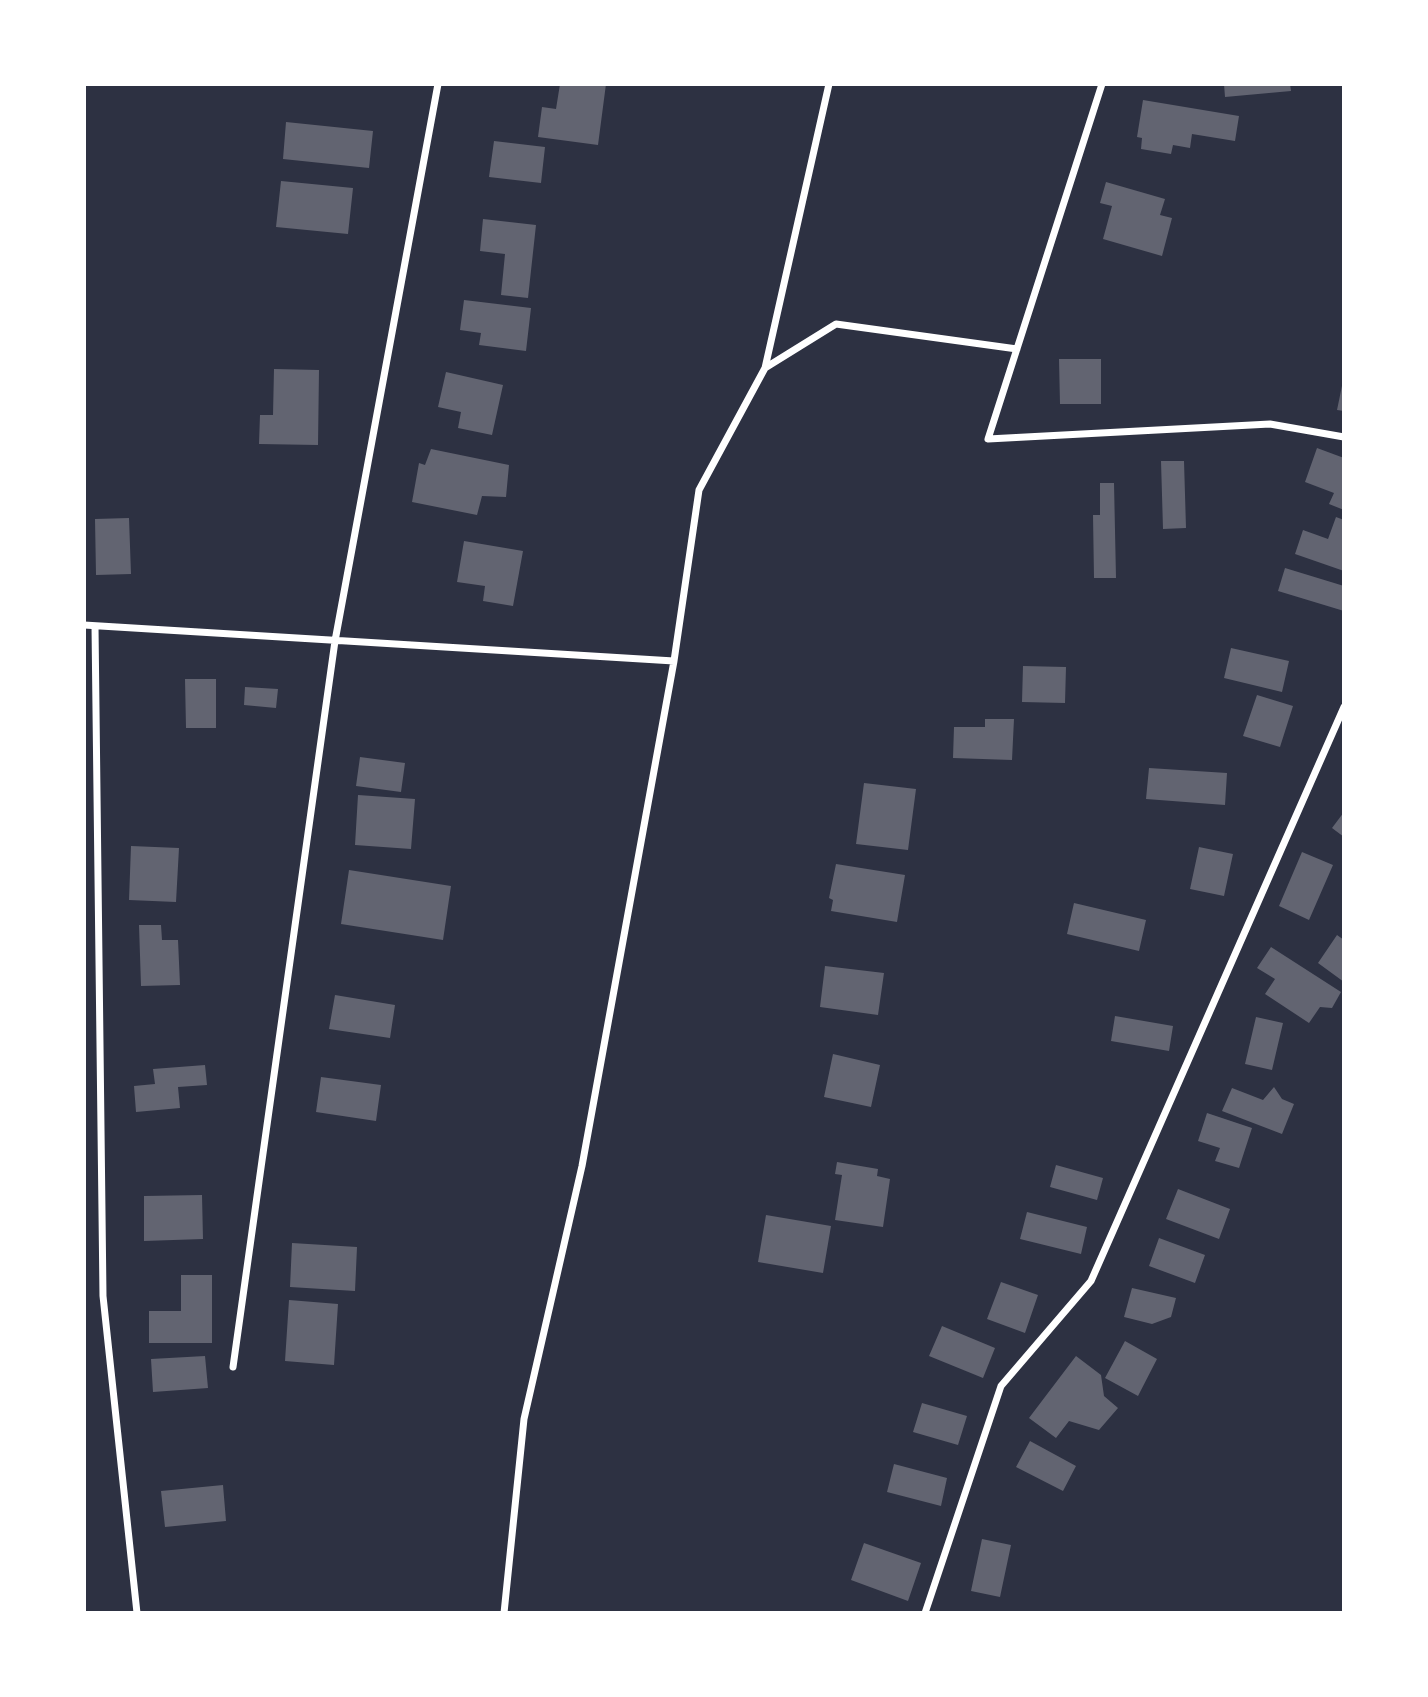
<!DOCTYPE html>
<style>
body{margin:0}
#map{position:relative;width:1428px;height:1697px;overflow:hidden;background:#2d3142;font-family:"PT Sans",sans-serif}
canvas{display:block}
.frame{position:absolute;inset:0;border:86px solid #fff;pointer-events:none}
</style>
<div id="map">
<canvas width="1428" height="1697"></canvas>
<div class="frame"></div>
</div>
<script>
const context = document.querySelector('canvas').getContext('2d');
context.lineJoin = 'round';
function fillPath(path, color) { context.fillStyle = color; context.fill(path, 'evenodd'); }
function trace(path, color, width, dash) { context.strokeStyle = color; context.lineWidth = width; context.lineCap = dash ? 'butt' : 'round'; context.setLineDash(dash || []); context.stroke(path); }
fillPath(new Path2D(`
 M560 84H606L598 145 538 137 542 107 556 109Z
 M1224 84H1290L1291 91 1225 97Z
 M1143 100 1239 116 1235 141 1192 134 1190 148 1173 145 1171 154 1141 149 1142 138 1137 137Z
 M286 122 373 131 369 168 283 159Z
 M494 141 545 147 541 183 489 177Z
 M281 181 353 188 348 234 276 227Z
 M1106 182 1165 199 1160 215 1172 218 1162 256 1103 239 1112 206 1100 203Z
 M483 219 536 225 528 298 501 295 505 254 480 251Z
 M464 300 531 308 526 351 479 345 481 333 460 330Z
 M1059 359H1101V404H1060Z
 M274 369 319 370 318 445 259 444 260 415H273Z
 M446 372 503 385 492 435 458 428 461 412 438 407Z
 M1343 381 1344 382V411L1337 410Z
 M1317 448 1344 458V510L1329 504 1334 493 1305 482Z
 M431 449 509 465 506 497 482 496 477 515 412 502 419 463 425 465Z
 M1161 461H1184L1186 528 1163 529Z
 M1100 483H1114L1116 578H1094L1093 515H1100Z
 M1336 517 1344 520V571L1295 554 1303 530 1328 539Z
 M129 518 131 574 96 575 95 519Z
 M464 541 523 551 513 606 483 601 485 586 457 582Z
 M1285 568 1344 586V611L1278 591Z
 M1231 648 1289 661 1282 692 1224 678Z
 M1023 666 1066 667 1065 703 1022 702Z
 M185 679H216V728H186Z
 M245 687 278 689 276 708 244 705Z
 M1257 695 1293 706 1280 747 1243 736Z
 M985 719H1014L1012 760 953 758 954 727H985Z
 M360 757 405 763 401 792 356 786Z
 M1149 768 1227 773 1225 805 1146 799Z
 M864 783 916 789 908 850 856 844Z
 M358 795 415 799 411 849 355 845Z
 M1344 812V837L1332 828Z
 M131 846 179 848 176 902 129 900Z
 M1199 847 1233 854 1224 896 1190 889Z
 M1302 852 1333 865 1309 920 1279 906Z
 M836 864 905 875 897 922 831 911 833 900 829 898Z
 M349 870 451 886 443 940 341 924Z
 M1074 903 1146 920 1139 951 1067 934Z
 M139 925H161L162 940H178L180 985 141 986Z
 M1337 935 1344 940V982L1318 963Z
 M1271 947 1341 992 1332 1008 1320 1007 1309 1023 1265 994 1275 979 1257 968Z
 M825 966 884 973 878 1015 820 1007Z
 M335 995 395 1005 390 1038 329 1029Z
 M1115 1016 1173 1026 1169 1051 1111 1041Z
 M1256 1017 1283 1023 1272 1070 1245 1064Z
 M833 1054 880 1065 871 1107 824 1097Z
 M205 1065 207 1085 178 1087 180 1108 136 1112 134 1086 155 1084 153 1069Z
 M321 1077 381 1085 376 1121 316 1112Z
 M1274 1087 1282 1099 1294 1104 1282 1134 1222 1111 1232 1088 1263 1100Z
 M1207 1113 1252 1128 1239 1168 1215 1161 1220 1148 1198 1141Z
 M837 1162 878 1169 877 1176 890 1179 883 1227 835 1220 842 1175 835 1174Z
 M1056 1165 1103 1178 1097 1200 1050 1187Z
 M1178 1189 1230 1209 1219 1239 1166 1219Z
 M202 1195 203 1239 144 1241V1196Z
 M1027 1212 1087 1227 1081 1254 1020 1239Z
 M766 1215 831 1226 823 1273 758 1262Z
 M1159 1238 1205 1255 1195 1283 1149 1266Z
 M292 1243 357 1247 355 1291 290 1287Z
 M181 1275H212V1343H149V1311H181Z
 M1001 1282 1038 1295 1025 1333 987 1319Z
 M1132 1288 1176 1298 1171 1317 1152 1324 1124 1317Z
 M289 1300 338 1304 334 1365 285 1361Z
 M942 1326 995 1348 983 1378 929 1356Z
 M1125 1341 1157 1359 1138 1396 1105 1378Z
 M205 1356 208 1388 153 1392 151 1359Z
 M1076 1356 1101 1375 1104 1396 1118 1408 1099 1430 1069 1421 1056 1438 1029 1418Z
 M922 1403 967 1416 958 1445 913 1432Z
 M1030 1441 1076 1466 1063 1491 1016 1467Z
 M894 1464 947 1478 941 1506 887 1492Z
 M223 1485 226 1521 165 1527 161 1491Z
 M982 1539 1011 1545 1000 1597 971 1591Z
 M864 1543 921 1563 908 1601 851 1580Z`), '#626471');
trace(new Path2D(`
 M1102 84 988 439 1270 424 1344 437
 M765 368 829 84
 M84 625 674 661
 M95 626 103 1296 137 1613
 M233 1367 335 641 438 84
 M504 1613 524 1419 582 1166 674 661 699 490 765 368 836 324 1017 349
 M925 1613 1001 1386 1091 1281 1344 707`), '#fff', 7);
</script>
